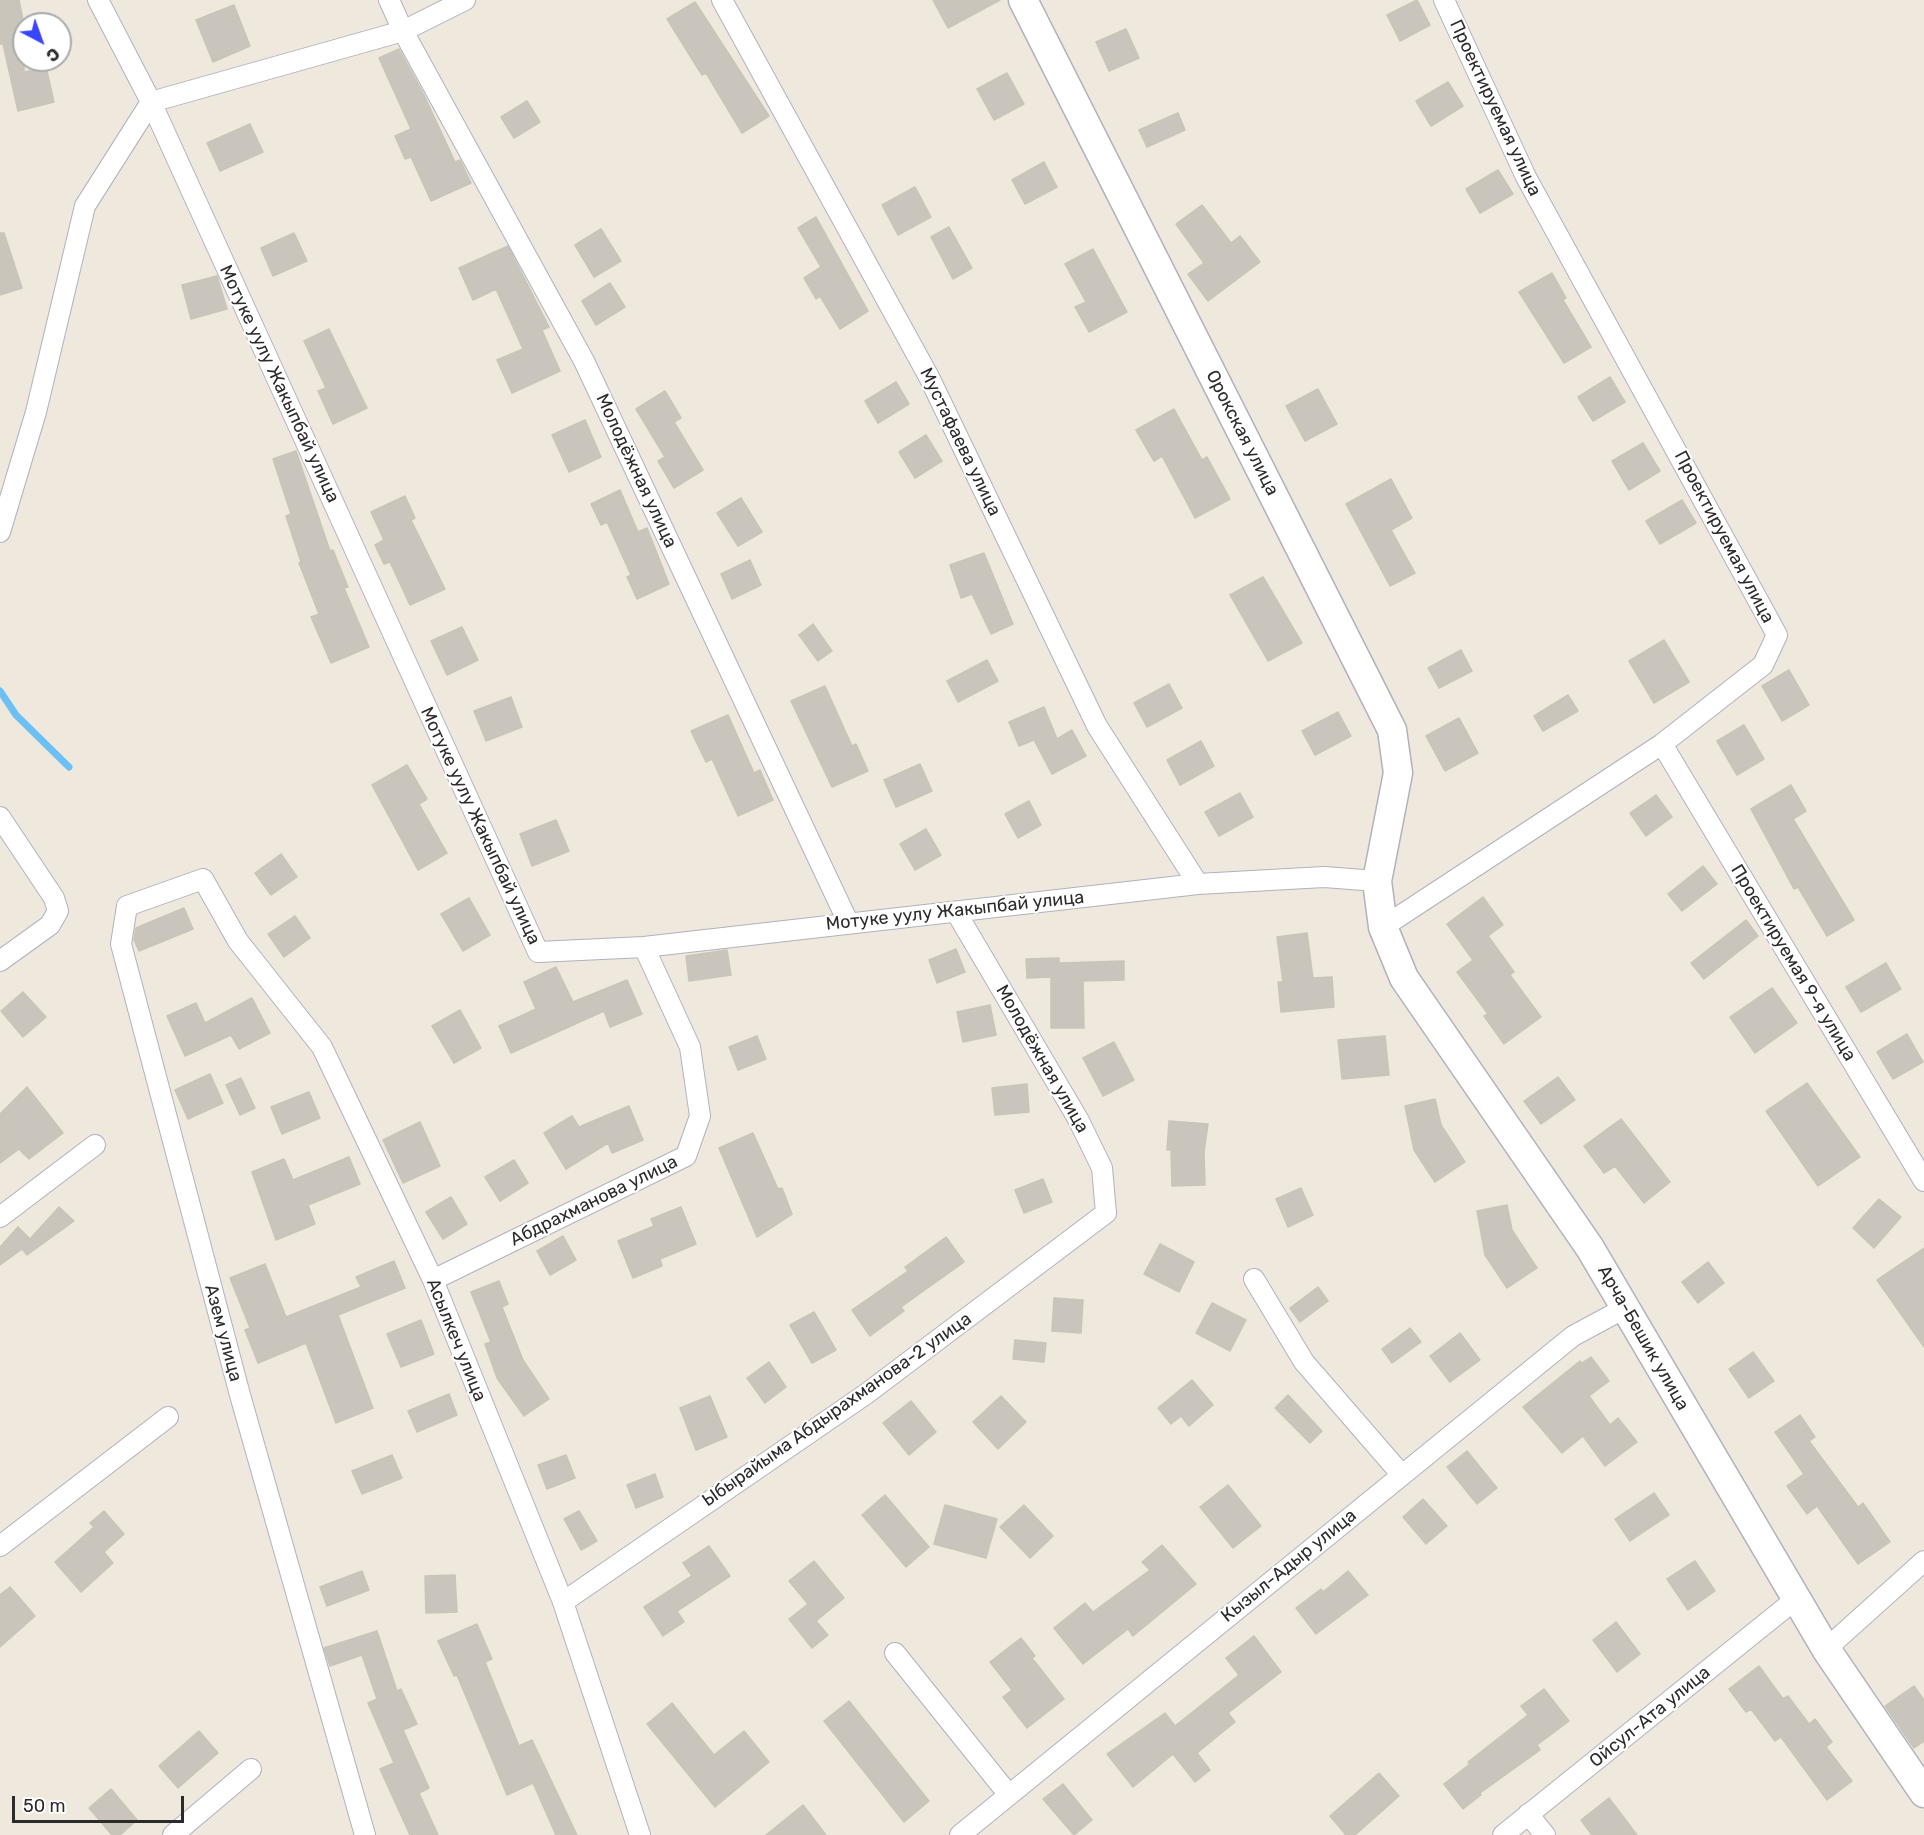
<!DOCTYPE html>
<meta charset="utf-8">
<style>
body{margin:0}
#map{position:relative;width:1924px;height:1835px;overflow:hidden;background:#eee8dd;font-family:Rubik,sans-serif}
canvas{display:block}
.north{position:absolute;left:12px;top:12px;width:60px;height:60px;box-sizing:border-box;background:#fff;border:2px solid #aaa;border-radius:50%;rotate:139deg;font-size:16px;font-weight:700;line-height:24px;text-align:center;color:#2b2b2b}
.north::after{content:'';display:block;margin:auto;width:21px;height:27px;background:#3946ff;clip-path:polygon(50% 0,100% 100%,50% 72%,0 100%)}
.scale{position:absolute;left:12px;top:1796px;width:172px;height:27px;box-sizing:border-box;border:3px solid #2b2b2b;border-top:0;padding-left:8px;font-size:18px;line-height:21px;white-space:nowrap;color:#2b2b2b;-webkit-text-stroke:4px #fff;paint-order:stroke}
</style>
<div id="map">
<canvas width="1924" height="1835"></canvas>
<div class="north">С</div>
<div class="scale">50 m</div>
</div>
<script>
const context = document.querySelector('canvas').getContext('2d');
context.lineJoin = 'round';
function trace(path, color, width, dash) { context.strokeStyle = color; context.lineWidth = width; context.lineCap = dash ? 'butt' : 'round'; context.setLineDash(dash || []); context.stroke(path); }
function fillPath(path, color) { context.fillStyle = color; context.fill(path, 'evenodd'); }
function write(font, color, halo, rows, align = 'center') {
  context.font = font + ' Rubik,sans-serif'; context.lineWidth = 4.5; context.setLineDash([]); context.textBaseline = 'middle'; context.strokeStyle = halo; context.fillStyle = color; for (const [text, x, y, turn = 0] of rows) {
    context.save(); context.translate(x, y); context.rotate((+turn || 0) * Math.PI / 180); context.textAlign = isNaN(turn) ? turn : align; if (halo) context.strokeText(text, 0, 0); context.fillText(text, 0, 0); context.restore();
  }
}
trace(new Path2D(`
 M0 691 16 715 69 767`), '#6cc0f4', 7);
const building = new Path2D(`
 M0 0H19L24 25V72L46 67 54 102 18 111 3 44H0Z
 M933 0H1000L948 28Z
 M1417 0 1430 25 1400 41 1387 15Z
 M695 2 769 116 742 133 706 73 702 75 667 19Z
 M234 5 250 46 213 62 196 20Z
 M1126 29 1139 58 1109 71 1096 42Z
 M399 49 424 95 455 162 460 160 471 183 431 201 411 157 405 159 395 136 411 129 379 58Z
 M1007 73 1024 104 994 120 977 89Z
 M1448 82 1463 106 1431 126 1416 101Z
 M527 101 540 122 514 138 501 117Z
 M1178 113 1185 130 1147 147 1139 130Z
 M250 124 263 152 220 171 207 143Z
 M1044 162 1057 187 1025 204 1012 180Z
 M1498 170 1513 194 1480 213 1466 189Z
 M915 187 931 217 898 235 882 205Z
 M1202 205 1231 243 1240 236 1260 262 1208 301 1188 274 1204 263 1176 224Z
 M816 217 868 311 840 329 820 296 816 299 804 278 821 267 798 228Z
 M949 227 972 268 953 279 931 237Z
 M601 229 621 261 594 277 575 245Z
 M0 233H4L22 288 0 295Z
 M294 233 307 261 273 276 261 248Z
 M508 246 549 327 542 330 560 371 512 393 497 360 523 349 496 289 473 300 459 268Z
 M1093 249 1127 312 1089 332 1075 307 1086 302 1065 264Z
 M1552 273 1566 298 1563 300 1591 347 1564 363 1519 292Z
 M217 276 227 309 191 319 182 285Z
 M610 283 625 307 596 325 582 301Z
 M329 329 367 408 333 424 318 391 326 388 304 341Z
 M1610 377 1625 402 1593 421 1578 397Z
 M896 382 909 404 878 423 865 401Z
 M1318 389 1337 424 1305 441 1286 406Z
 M665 391 681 418 674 422 703 470 674 488 658 461 665 457 636 409Z
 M1174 409 1202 460 1207 457 1230 499 1195 518 1162 456 1154 461 1136 430Z
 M585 420 601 457 569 472 552 435Z
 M926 435 942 461 915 478 899 452Z
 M1643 443 1660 471 1629 490 1612 461Z
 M296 451 330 551 333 550 348 587 344 588 369 647 331 663 311 617 319 614 299 563 301 562 286 516 291 514 273 459Z
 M1391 479 1412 518 1391 530 1415 573 1390 586 1346 504Z
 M620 490 638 532 647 528 669 584 637 599 627 577 631 575 607 522 601 525 591 504Z
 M405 496 415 518 411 520 445 589 410 605 390 562 384 564 375 545 384 540 371 512Z
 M741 498 762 532 738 546 717 513Z
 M1682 500 1696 523 1660 544 1646 521Z
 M984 553 1013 624 991 634 972 594 961 598 950 565Z
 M750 560 761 585 732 599 721 574Z
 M1263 577 1302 643 1268 661 1230 595Z
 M813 624 832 651 818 661 799 635Z
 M462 627 478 660 447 675 431 641Z
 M1664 640 1689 682 1654 703 1629 661Z
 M1461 650 1472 671 1439 688 1428 668Z
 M987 660 998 681 958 702 947 681Z
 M1789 670 1809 705 1782 721 1762 686Z
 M1169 684 1182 708 1147 727 1134 703Z
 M825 686 852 746 856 744 868 771 832 787 791 701Z
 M1568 695 1578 711 1543 731 1534 716Z
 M511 697 522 727 486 741 474 711Z
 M1044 707 1057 739 1072 730 1086 756 1052 774 1034 740 1019 746 1009 722Z
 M1338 712 1351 736 1315 755 1302 731Z
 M728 715 754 773 760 770 773 800 738 816 712 759 706 762 691 731Z
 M1459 718 1478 753 1445 771 1426 736Z
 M1744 725 1764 759 1737 775 1717 741Z
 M1201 741 1214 766 1180 785 1167 760Z
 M920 764 932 791 896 807 884 780Z
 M407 765 427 799 419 804 447 853 418 870 372 785Z
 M1791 785 1806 811 1793 819 1854 920 1827 936 1798 887 1794 889 1751 809Z
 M1240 793 1253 817 1219 836 1205 812Z
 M1656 795 1672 817 1646 836 1630 813Z
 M1029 801 1041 825 1018 838 1005 814Z
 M556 820 569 851 532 866 520 834Z
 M926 829 941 855 915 870 900 844Z
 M281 854 297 877 271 895 255 873Z
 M1703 866 1717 884 1682 911 1668 894Z
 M1483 897 1503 925 1488 936 1514 972 1510 975 1541 1017 1504 1044 1484 1016 1488 1014 1457 972 1473 960 1447 924Z
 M469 898 490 935 463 951 441 914Z
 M184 908 193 929 139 951 134 940 136 928Z
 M295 916 310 938 284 957 268 934Z
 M1746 920 1758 936 1704 979 1691 963Z
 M1307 933 1313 978 1332 977 1334 1007 1281 1012 1278 982H1283L1277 937Z
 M956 949 965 972 937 983 929 960Z
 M727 950 731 975 689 981 686 956Z
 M1059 958V963L1124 961V980L1083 981 1084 1028H1051V977L1027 978 1026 959Z
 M1886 963 1901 989 1861 1012 1846 987Z
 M556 967 573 1002 627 980 642 1014 610 1027 604 1011 511 1053 499 1026 536 1009 524 982Z
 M1772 988 1797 1023 1755 1053 1730 1017Z
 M23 992 46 1017 23 1037 1 1011Z
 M252 998 270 1033 239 1049 231 1035 185 1056 167 1016 196 1003 205 1023Z
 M990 1005 996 1035 963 1042 957 1012Z
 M460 1010 481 1048 454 1063 432 1026Z
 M1907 1034 1923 1062 1893 1079 1877 1052Z
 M757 1036 766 1059 738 1070 729 1047Z
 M1385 1036 1389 1075 1342 1079 1338 1040Z
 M1114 1042 1134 1080 1103 1096 1083 1058Z
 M210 1074 223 1103 188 1119 175 1090Z
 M1558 1077 1575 1100 1541 1124 1524 1101Z
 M241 1078 255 1108 240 1115 226 1085Z
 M1807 1083 1860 1157 1818 1186 1766 1111Z
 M1027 1084 1029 1112 995 1115 992 1088Z
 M27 1087 63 1133 29 1159 19 1149 0 1163V1114Z
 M309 1092 320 1118 282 1134 271 1107Z
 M1435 1099 1441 1125 1465 1162 1435 1182 1414 1150 1405 1106Z
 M629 1106 643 1140 612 1153 608 1143 566 1169 544 1133 572 1116 579 1127Z
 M1621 1119 1670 1182 1644 1203 1615 1166 1604 1173 1584 1146Z
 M1169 1121 1208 1124 1204 1152 1205 1185 1172 1186 1171 1150H1167Z
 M420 1122 440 1166 403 1183 383 1140Z
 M753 1133 778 1189 782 1188 792 1214 757 1237 719 1148Z
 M349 1157 360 1184 308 1205 315 1224 276 1240 252 1172 284 1159 293 1180Z
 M514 1160 528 1183 500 1201 485 1177Z
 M1043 1179 1052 1202 1024 1213 1015 1190Z
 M1301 1188 1313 1215 1288 1227 1276 1199Z
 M451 1197 467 1224 443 1239 426 1212Z
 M1879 1199 1901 1217 1874 1248 1853 1228Z
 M1507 1205 1512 1230 1537 1268 1507 1288 1485 1255 1477 1211Z
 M59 1207 74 1221 27 1255 22 1249 0 1265V1247L18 1227 30 1239Z
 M681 1207 696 1244 660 1259 662 1266 633 1278 618 1241 654 1226 651 1219Z
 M563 1236 576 1260 550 1275 537 1251Z
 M946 1237 964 1262 901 1307 904 1311 870 1336 852 1310 908 1271 905 1267Z
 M1160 1244 1194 1262 1179 1292 1144 1274Z
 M1924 1248V1347L1877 1280Z
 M394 1261 405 1288 338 1315 373 1408 336 1423 306 1343 258 1363 245 1330 250 1328 230 1278 265 1264 286 1317 361 1287 356 1277Z
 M1708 1262 1724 1283 1698 1303 1682 1282Z
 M499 1281 508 1304 502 1307 523 1360 549 1399 524 1416 497 1378 485 1344 491 1342 471 1292Z
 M1318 1287 1328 1301 1300 1322 1290 1308Z
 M1054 1298 1083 1300 1081 1333 1052 1331Z
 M1212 1303 1246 1320 1230 1351 1196 1333Z
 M814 1312 836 1350 812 1363 790 1325Z
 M421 1320 434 1354 401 1367 387 1334Z
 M1410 1328 1421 1342 1392 1363 1382 1349Z
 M1460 1333 1480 1360 1450 1382 1430 1356Z
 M1015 1340 1046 1343 1044 1362 1013 1359Z
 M1753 1352 1774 1381 1749 1398 1729 1369Z
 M1591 1357 1609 1381 1589 1396 1610 1425 1618 1418 1637 1442 1605 1466 1583 1436 1562 1453 1523 1407 1580 1361 1582 1363Z
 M769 1362 786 1387 765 1403 747 1378Z
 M1192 1380 1213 1405 1189 1426 1181 1416 1171 1424 1158 1408Z
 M449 1394 457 1415 417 1432 408 1411Z
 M1288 1395 1322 1431 1310 1443 1275 1408Z
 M710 1396 727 1437 696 1450 680 1408Z
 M1001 1396 1026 1422 998 1449 973 1422Z
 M911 1401 936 1432 909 1455 883 1423Z
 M1800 1415 1815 1437 1809 1441 1858 1507 1863 1503 1890 1542 1858 1564 1817 1506 1807 1514 1787 1486 1804 1474 1775 1432Z
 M1467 1451 1497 1488 1477 1504 1447 1467Z
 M392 1455 402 1478 362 1494 352 1471Z
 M566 1455 575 1478 547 1489 538 1465Z
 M655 1474 663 1497 636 1508 627 1485Z
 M1228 1485 1261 1526 1233 1548 1200 1507Z
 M1654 1493 1669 1515 1630 1541 1615 1519Z
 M885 1495 929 1547 906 1567 862 1515Z
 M1423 1499 1447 1526 1426 1544 1403 1517Z
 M945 1505 997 1519 986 1558 934 1544Z
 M1024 1505 1053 1536 1030 1558 1000 1527Z
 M104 1511 124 1534 104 1552 113 1563 81 1592 55 1562 94 1527 90 1523Z
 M579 1511 597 1541 581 1550 564 1519Z
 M1162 1545 1196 1584 1133 1636 1128 1629 1083 1664 1054 1628 1085 1603 1093 1612 1150 1570 1142 1562Z
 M709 1546 730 1576 677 1611 684 1622 663 1636 644 1607 692 1576 683 1563Z
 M814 1561 844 1598 816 1621 828 1635 812 1648 789 1619 808 1604 789 1581Z
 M1695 1561 1715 1591 1688 1610 1667 1579Z
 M362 1571 369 1590 327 1606 320 1587Z
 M1348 1571 1368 1595 1316 1634 1296 1608 1321 1589 1323 1592Z
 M455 1575 457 1612 426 1613 425 1576Z
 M10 1587 35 1616 0 1647V1595Z
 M1616 1622 1640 1654 1617 1672 1593 1640Z
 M477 1624 492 1659 485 1662 519 1746 532 1740 577 1835H556L533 1783 507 1795 457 1675 454 1676 438 1641Z
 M377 1631 397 1691 401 1689 417 1724 403 1730 429 1788 419 1793 438 1835H410L380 1769 394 1763 368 1703 377 1699 362 1655 330 1666 324 1648Z
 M1254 1636 1281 1672 1228 1713 1235 1722 1197 1753 1210 1770 1195 1782 1173 1754 1133 1787 1107 1754 1165 1713 1175 1726 1239 1675 1226 1658Z
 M1021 1638 1035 1656 1032 1658 1064 1699 1027 1728 1003 1697 1012 1690 990 1662Z
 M1759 1666 1783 1699 1788 1696 1809 1724 1815 1719 1832 1742 1826 1747 1852 1781 1827 1800 1781 1737 1775 1741 1751 1709 1746 1712 1729 1689Z
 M1914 1686 1924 1700V1741L1914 1748 1885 1706Z
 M1544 1689 1569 1721 1537 1745 1540 1750 1480 1793 1481 1795 1463 1809 1444 1784 1470 1764 1468 1762 1528 1715 1521 1706Z
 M849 1701 929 1801 904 1822 824 1721Z
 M672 1703 714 1755 744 1731 769 1762 715 1807 647 1724Z
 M199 1731 218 1753 178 1788 159 1766Z
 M1379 1773 1399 1796 1355 1835H1346L1330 1816Z
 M1063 1784 1092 1820 1074 1835 1043 1799Z
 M111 1789 137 1820 120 1835H112L89 1808Z
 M1609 1798 1637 1835H1592L1581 1820Z
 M803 1805 826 1835H766Z`);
fillPath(building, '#c9c5bc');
trace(building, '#c9c5b6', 1.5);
const street = new Path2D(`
 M98 0 151 102 538 952 644 947 1198 884 1324 877 1377 881
 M389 0 403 31 584 361 848 922
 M722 0 929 377 1097 726 1198 884
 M0 532 36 412 85 206 151 102 403 31 465 0
 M1662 744 1924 1181
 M0 817 54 898 58 911 50 925 0 961
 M1383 927 1662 744 1763 665 1777 635 1526 177 1444 0
 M0 1217 95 1145
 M1254 1279 1304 1362 1401 1474
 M433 1280 686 1156 700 1116 690 1047 644 947
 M0 1546 168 1417
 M563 1602 866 1394 1106 1213 1102 1168 1078 1119 956 912
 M1826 1649 1924 1561
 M895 1653 1009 1795
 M1528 1814 1545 1835
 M173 1835 251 1769
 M365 1835 240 1395 121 944 127 906 203 879 238 941 322 1047 433 1280 563 1602 640 1835
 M960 1835 1573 1336 1625 1308
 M1503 1835 1796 1599`);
const secondary = new Path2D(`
 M1023 0 1392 730 1398 773 1377 881 1383 927 1404 978 1590 1248 1826 1649 1924 1793`);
trace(street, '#b1b1c0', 22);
trace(secondary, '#b1b1c0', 31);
trace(street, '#fff', 20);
trace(secondary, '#fff', 28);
write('18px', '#2b2b2b', '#fff', [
 ["Проектируемая улица",1495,108,65],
 ["Мотуке уулу Жакыпбай улица",279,384,65],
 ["Орокская улица",1242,433,63],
 ["Мустафаева улица",960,442,64],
 ["Молодёжная улица",636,471,65],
 ["Проектируемая улица",1724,537,62],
 ["Мотуке уулу Жакыпбай улица",480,826,65],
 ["Мотуке уулу Жакыпбай улица",955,911,-6],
 ["Проектируемая 9-я улица",1793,963,59],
 ["Молодёжная улица",1042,1059,60],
 ["Абдрахманова улица",594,1201,-26],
 ["Азем улица",223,1333,75],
 ["Арча-Бешик улица",1643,1338,60],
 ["Асылкеч улица",456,1340,68],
 ["Ыбырайыма Абдырахманова-2 улица",837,1410,-35],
 ["Кызыл-Адыр улица",1289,1566,-39],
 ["Ойсул-Ата улица",1650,1717,-39]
]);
</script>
